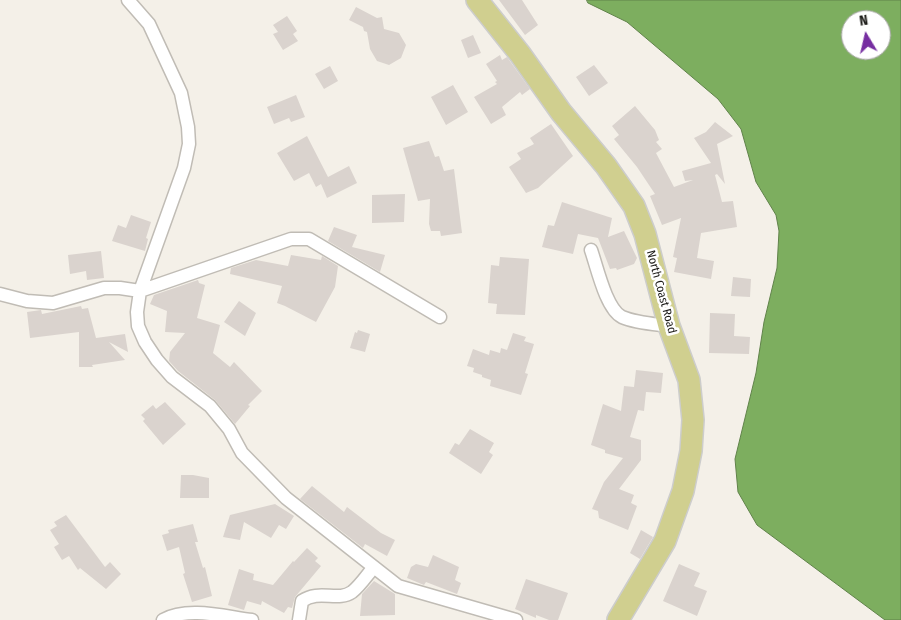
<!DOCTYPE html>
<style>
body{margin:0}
#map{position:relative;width:901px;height:620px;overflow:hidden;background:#f4f0e8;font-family:"Fira Sans Condensed",sans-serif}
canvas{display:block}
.north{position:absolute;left:841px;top:10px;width:50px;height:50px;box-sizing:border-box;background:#fff;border:1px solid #a5a4a3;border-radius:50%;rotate:351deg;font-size:14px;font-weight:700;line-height:20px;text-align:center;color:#1d1c19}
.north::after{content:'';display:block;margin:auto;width:18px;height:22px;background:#762ea1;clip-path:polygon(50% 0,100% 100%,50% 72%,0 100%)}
</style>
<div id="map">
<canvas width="901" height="620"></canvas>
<div class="north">N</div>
</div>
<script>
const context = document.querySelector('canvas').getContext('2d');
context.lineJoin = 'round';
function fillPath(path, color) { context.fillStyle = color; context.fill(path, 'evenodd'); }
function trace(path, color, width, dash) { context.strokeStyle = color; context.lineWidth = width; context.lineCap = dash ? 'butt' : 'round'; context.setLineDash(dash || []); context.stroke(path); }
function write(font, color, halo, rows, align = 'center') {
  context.font = font + ' "Fira Sans Condensed",sans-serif'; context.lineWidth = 5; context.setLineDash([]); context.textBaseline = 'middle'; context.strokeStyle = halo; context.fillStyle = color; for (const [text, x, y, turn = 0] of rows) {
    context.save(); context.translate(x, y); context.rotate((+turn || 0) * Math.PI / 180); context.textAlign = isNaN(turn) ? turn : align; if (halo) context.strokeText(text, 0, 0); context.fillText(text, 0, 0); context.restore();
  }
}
const water = new Path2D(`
 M587 0H901V620H885L757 525 738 492 735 459 756 373 764 322 777 268 779 231 776 215 756 182 741 129 718 99 627 22 588 3ZM851 20H881V50H851Z`);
fillPath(water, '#7dae5f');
trace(water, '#60824a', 1);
fillPath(new Path2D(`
 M499 0H522L538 25 525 35Z
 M356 7 377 18 382 17 384 29 399 33 406 45 401 58 389 65 377 61 370 49 367 32 364 31 363 27 349 20Z
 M287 16 297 31 293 34 298 41 283 50 273 34 278 32 273 25Z
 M473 35 481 53 468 58 461 40Z
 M500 55 502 60 507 57 530 89 522 95 520 92 502 107 506 115 491 124 474 97 497 84 495 82 497 81 486 64Z
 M594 65 608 83 589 96 576 77Z
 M330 66 338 81 324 89 315 74Z
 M453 85 468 112 446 125 431 97Z
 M296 95 305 117 291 122 289 118 274 124 267 107Z
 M635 106 655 130 659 140 656 142 662 149 656 153 674 187 693 180 685 181 682 171 711 163 694 138 706 132 715 122 733 136 717 144 725 184 717 174 715 175 722 202 733 201 737 227 701 233 697 258 714 261 711 279 674 272 677 258 673 257 681 218 662 225 650 196 655 194 637 167 614 139 619 135 612 126Z
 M551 124 573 156 538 188 526 193 509 167 521 159 517 153 534 144 530 138Z
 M307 136 328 177 349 166 357 183 327 198 321 184 316 187 309 173 294 181 277 153Z
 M429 141 435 157 439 156 444 171 454 169 462 233 441 236 440 231H431L429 224 430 199 418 201 403 148Z
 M405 194 404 222 372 223V195Z
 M562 202 612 218 608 237 624 231 637 258 634 264 617 270 616 268 610 269 598 238 578 234 573 254 542 247 548 225 554 226Z
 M131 215 151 222 146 238 148 239 145 251 112 241 118 225 126 228Z
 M334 227 357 235 352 247 385 255 380 272 328 241Z
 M101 251 104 278 87 280 86 271 70 274 68 255Z
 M291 255 321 260 322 256 338 266 335 287 316 322 285 306 277 303 282 286 230 274 231 268 256 260 288 266Z
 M500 257 529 259 525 315 496 314 497 304 488 303 491 265 499 266Z
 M733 277 751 279 750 297 731 296Z
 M198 280 199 283 205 285 197 318 220 325 213 353 230 367 234 362 262 391 248 405 250 406 235 424 215 400 178 371 169 361 170 352 185 333 165 332 167 311 150 304 154 295Z
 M239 301 256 313 245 336 224 322Z
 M81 306 82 309 88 308 96 338 125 334 128 352 109 342 125 360 92 365 93 367H79V332L30 338 27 312 41 310 42 314Z
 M710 313 735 314 734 336 750 337 749 354 709 353Z
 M358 330 370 334 365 352 350 348 355 332 357 333Z
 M513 333 526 337 524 341 534 344 525 373 528 374 521 395 490 386 491 380 482 377V375L473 372 474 368 467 366 473 349 489 355 490 350 500 353 501 348 507 350Z
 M636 370 663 373 661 393 646 392 644 411 638 410 630 437 641 440V460L619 489 634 495 631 503 637 506 628 530 599 518 598 511 592 509 604 482 623 458 605 453V450L591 445 603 404 621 411 624 386 634 387Z
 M165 402 186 424 163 445 143 421 145 419 141 415 153 405 156 409Z
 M470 429 494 443 489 452 493 455 481 474 449 453 455 443 459 445Z
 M181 475H193L209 478V498H180Z
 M312 486 344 512 347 507 381 533 395 540 387 556 365 544 363 548 300 499Z
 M275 504 294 516 286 529 279 525 271 538 244 522 240 540 223 537 230 515Z
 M66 515 105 567 110 562 121 574 106 589 80 568 78 570 69 556 62 560 54 547 59 544 50 530 57 526 54 522Z
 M193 524 198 542H195L203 568 205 567 212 596 192 602 183 574 185 573 179 547 167 551 162 535 169 533 168 530Z
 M641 530 653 537 640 559 630 553Z
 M307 548 318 558 315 561 321 566 295 597 292 608 288 607 284 613 262 601 261 605 247 601 244 610 228 605 239 569 254 574 253 580 273 585 293 561 294 562Z
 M433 555 459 567 455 580 461 583 457 594 426 582 424 585 407 578 411 567 416 564 428 567Z
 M679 564 700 573 694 586 707 591 697 616 663 601Z
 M526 579 568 593 558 620H549L536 615V618L515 609Z
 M374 581 395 594V615L360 616 362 594Z`), '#dad3ce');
const minor = new Path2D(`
 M128 0 149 24 181 93 188 127 189 144 184 168 140 291 137 312 138 326 145 342 157 360 172 377 210 406 229 429 242 453 286 498 398 586 516 620
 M591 250C597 267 606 309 622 317 636 323 654 324 669 326
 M0 294 27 301 53 303 104 288H120L140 291 291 239H309L440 317
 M163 620C188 606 226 617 252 620
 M299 620 302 601C319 589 338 602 352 592 360 586 367 575 374 567`);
const primary = new Path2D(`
 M477 0 520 54 561 112 606 166 634 206 645 234 669 326 689 380 693 420 691 451 683 491 665 541 618 620`);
trace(minor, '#c0bcb5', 15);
trace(primary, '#cdcdcc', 24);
trace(minor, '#fff', 12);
trace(primary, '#d0cf8f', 21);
write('12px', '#1d1c19', '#fff', [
 ["North Coast Road",661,292,75]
]);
</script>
